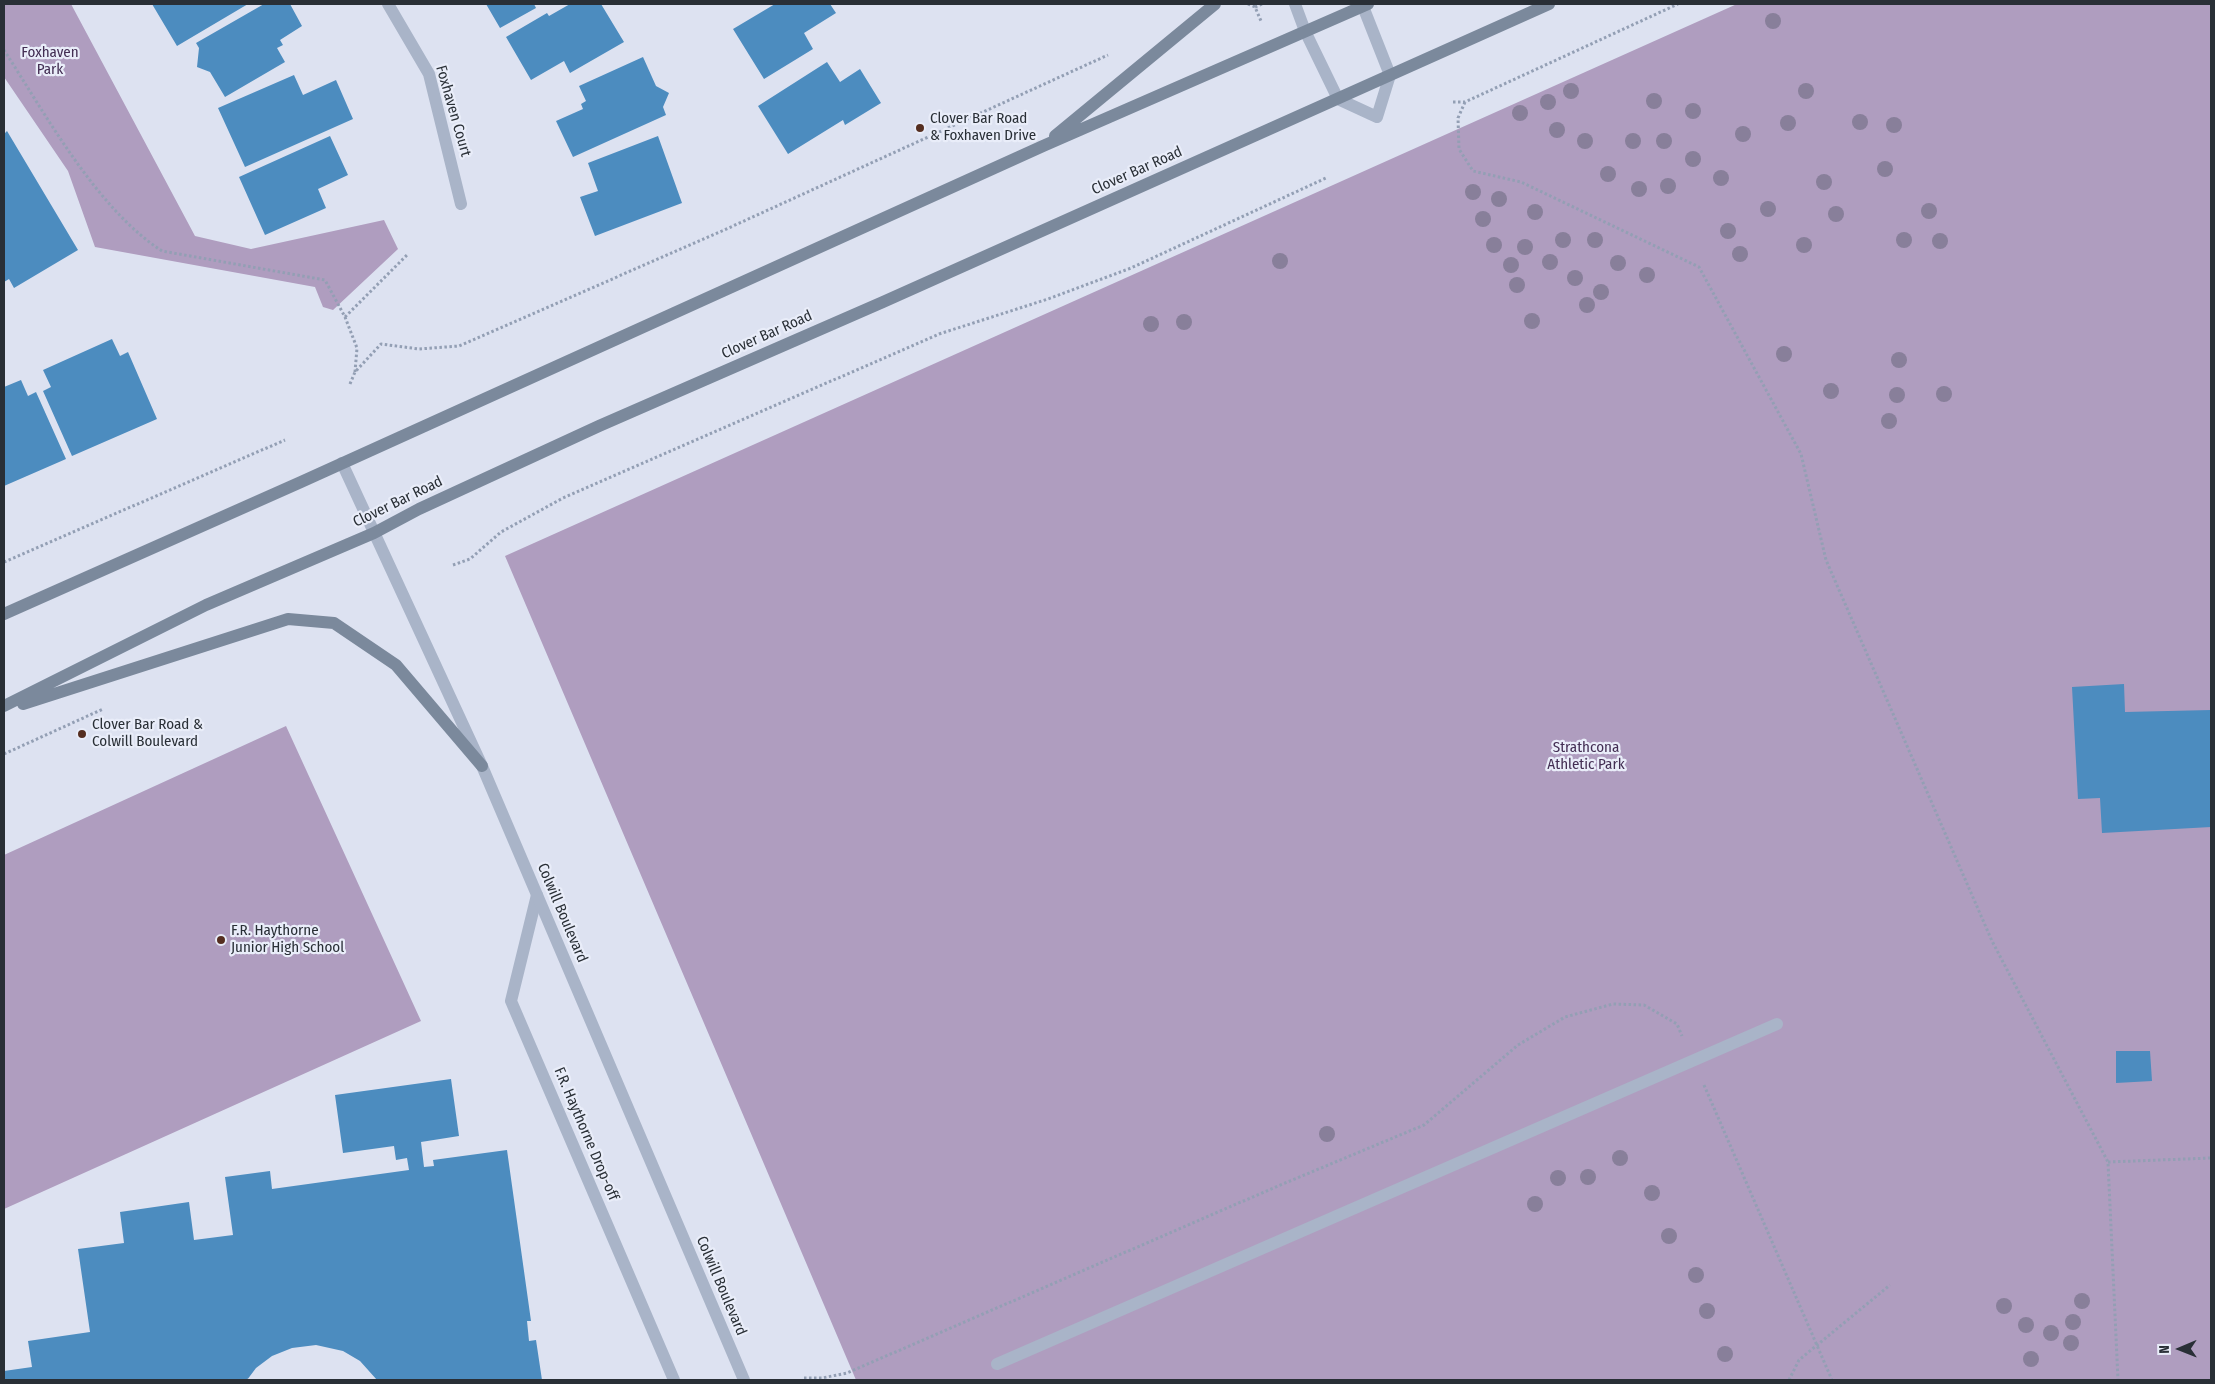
<!DOCTYPE html>
<style>
body{margin:0}
#map{position:relative;width:2215px;height:1384px;overflow:hidden;background:#dde2f1;font-family:"Fira Sans Condensed",sans-serif}
canvas{display:block}
.frame{position:absolute;inset:0;border:5px solid #292f36;pointer-events:none}
.north{position:absolute;left:2155px;top:1324px;width:50px;height:50px;-webkit-text-stroke:4px #e9edf9;paint-order:stroke;rotate:269deg;font-size:14px;font-weight:700;line-height:20px;text-align:center;color:#292f36}
.north::after{content:'';display:block;margin:auto;width:18px;height:22px;background:#292f36;clip-path:polygon(50% 0,100% 100%,50% 72%,0 100%)}
</style>
<div id="map">
<canvas width="2215" height="1384"></canvas>
<div class="frame"></div>
<div class="north">N</div>
</div>
<script>
const context = document.querySelector('canvas').getContext('2d');
context.lineJoin = 'round';
function fillPath(path, color) { context.fillStyle = color; context.fill(path, 'evenodd'); }
function trace(path, color, width, dash) { context.strokeStyle = color; context.lineWidth = width; context.lineCap = dash ? 'butt' : 'round'; context.setLineDash(dash || []); context.stroke(path); }
function write(font, color, halo, rows, align = 'center') {
  context.font = font + ' "Fira Sans Condensed",sans-serif'; context.lineWidth = 4.5; context.setLineDash([]); context.textBaseline = 'middle'; context.strokeStyle = halo; context.fillStyle = color; for (const [text, x, y, turn = 0] of rows) {
    context.save(); context.translate(x, y); context.rotate((+turn || 0) * Math.PI / 180); context.textAlign = isNaN(turn) ? turn : align; if (halo) context.strokeText(text, 0, 0); context.fillText(text, 0, 0); context.restore();
  }
}
fillPath(new Path2D(`
 M4 4H71L195 236 251 249 384 220 398 249 333 310 323 307 315 287 95 247 68 171 4 77Z
 M1737 4H2211V1380H856L505 556Z
 M286 726 421 1021 4 1209V855Z`), '#af9dbf');
fillPath(new Path2D(`
 M152 4H248L177 46Z
 M264 4H290L302 26 280 40 283 45 277 48 285 62 225 97 210 72 197 67 199 48 196 43Z
 M486 4H534L536 8 500 28Z
 M570 4H601L624 42 570 73 564 61 531 80 506 37 547 13 549 16Z
 M775 4H830L836 13 804 33 813 49 764 79 733 29Z
 M643 57 656 86 669 93 663 107 666 115 573 157 556 121 583 109 581 104 586 101 579 86Z
 M827 62 840 82 860 69 881 103 845 125 843 120 788 154 758 106Z
 M294 75 303 95 336 80 353 119 245 167 218 108Z
 M7 131 78 250 14 288 9 279 4 282V134Z
 M330 136 348 175 318 189 326 208 265 235 239 177Z
 M658 136 682 203 595 236 580 197 598 191 588 163Z
 M112 339 120 356 128 352 157 419 72 456 43 391 51 387 43 370Z
 M21 380 28 396 36 392 66 459 4 486V387Z
 M2124 684 2125 712 2211 710V827L2102 833 2100 798 2078 799 2072 687Z
 M2116 1051H2150L2152 1081 2116 1083Z
 M451 1079 459 1136 421 1142 424 1167 434 1166 433 1160 507 1150 531 1321H527L529 1341 536 1340 542 1380H377L360 1361 343 1351 316 1345 292 1348 272 1356 256 1368 247 1380H4V1371L32 1367 28 1341 90 1332 78 1249 124 1243 120 1212 189 1202 194 1240 233 1235 225 1177 270 1171 272 1189 409 1170 407 1158 396 1160 394 1146 343 1153 335 1095Z`), '#4c8cbf');
trace(new Path2D(`
 M1248 4 1255 7 1261 21
 M1255 7 1262 4
 M4 50C46 115 97 209 162 251L325 280 345 317 357 348 355 372
 M1453 102H1465L1678 4
 M1465 102 1458 118 1459 149 1473 171 1521 182 1699 267 1801 454 1826 560 1992 941 2108 1162 2118 1380
 M345 317 407 255
 M350 384 355 372 381 344 419 349 459 346 722 231 1108 55
 M4 562 285 440
 M453 565 470 559 501 532 563 498 939 334 1048 299 1131 268 1326 178
 M4 754 103 709
 M1704 1085 1832 1380
 M2108 1162 2211 1158
 M804 1378H822L847 1373 1278 1186 1424 1125 1518 1045 1565 1017 1613 1004 1644 1005 1677 1024 1682 1036
 M247 1380H248
 M1789 1380 1799 1360 1890 1285`), '#939fb4', 3, [2.5, 2.5]);
trace(new Path2D(`
 M537 895 511 1001 674 1380
 M997 1364 1777 1024`), '#a9b4c8', 12);
trace(new Path2D(`
 M388 4 429 74 461 204`), '#a9b4c8', 12);
trace(new Path2D(`
 M1295 4 1305 31 1338 99 1377 117 1390 75 1362 4
 M342 463 482 766 744 1380`), '#a9b4c8', 12);
trace(new Path2D(`
 M1055 136 1215 4
 M4 614 301 482 1043 146 1368 4
 M23 704 288 619 334 623 396 665 482 766
 M4 706 206 605 374 533 419 509 599 426 883 302 1549 4`), '#7b899c', 12);
context.fillStyle = '#887f9a';
for (const [x, y] of [
 [1773,21],
 [1571,91],
 [1806,91],
 [1654,101],
 [1548,102],
 [1693,111],
 [1520,113],
 [1860,122],
 [1788,123],
 [1894,125],
 [1557,130],
 [1743,134],
 [1585,141],
 [1633,141],
 [1664,141],
 [1693,159],
 [1885,169],
 [1608,174],
 [1721,178],
 [1824,182],
 [1668,186],
 [1639,189],
 [1473,192],
 [1499,199],
 [1768,209],
 [1929,211],
 [1535,212],
 [1836,214],
 [1483,219],
 [1728,231],
 [1563,240],
 [1595,240],
 [1904,240],
 [1940,241],
 [1494,245],
 [1804,245],
 [1525,247],
 [1740,254],
 [1280,261],
 [1550,262],
 [1618,263],
 [1511,265],
 [1647,275],
 [1575,278],
 [1517,285],
 [1601,292],
 [1587,305],
 [1532,321],
 [1184,322],
 [1151,324],
 [1784,354],
 [1899,360],
 [1831,391],
 [1944,394],
 [1897,395],
 [1889,421],
 [1327,1134],
 [1620,1158],
 [1588,1177],
 [1558,1178],
 [1652,1193],
 [1535,1204],
 [1669,1236],
 [1696,1275],
 [2082,1301],
 [2004,1306],
 [1707,1311],
 [2073,1322],
 [2026,1325],
 [2051,1333],
 [2071,1343],
 [1725,1354],
 [2031,1359]
]) { context.beginPath(); context.arc(x, y, 8, 0, 2 * Math.PI); context.fill(); }
for (const [x, y, r, color] of [
 [920,128,5,"#552e20"],
 [82,734,5,"#552e20"],
 [221,940,5,"#552e20"]
]) { const dot = new Path2D(); dot.arc(x, y, r, 0, 2 * Math.PI); context.fillStyle = color; context.fill(dot); trace(dot, '#e9edf9', 2); }
write('15px', '#432e53', '#e9edf9', [
 ["Foxhaven",50,53],
 ["Park",50,70],
 ["Strathcona",1586,748],
 ["Athletic Park",1586,765]
]);
write('15px', '#292f36', '#e9edf9', [
 ["Foxhaven Court",453,111,74],
 ["Clover Bar Road",1137,171,-24],
 ["Clover Bar Road",767,335,-24],
 ["Clover Bar Road",398,502,-26],
 ["Colwill Boulevard",562,913,67],
 ["F.R. Haythorne Drop-off",586,1134,67],
 ["Colwill Boulevard",721,1286,67]
]);
write('15px', '#292f36', '#e9edf9', [
 ["Clover Bar Road",930,119],
 ["& Foxhaven Drive",930,136],
 ["Clover Bar Road &",92,725],
 ["Colwill Boulevard",92,742],
 ["F.R. Haythorne",231,931],
 ["Junior High School",231,948]
], 'left');
</script>
